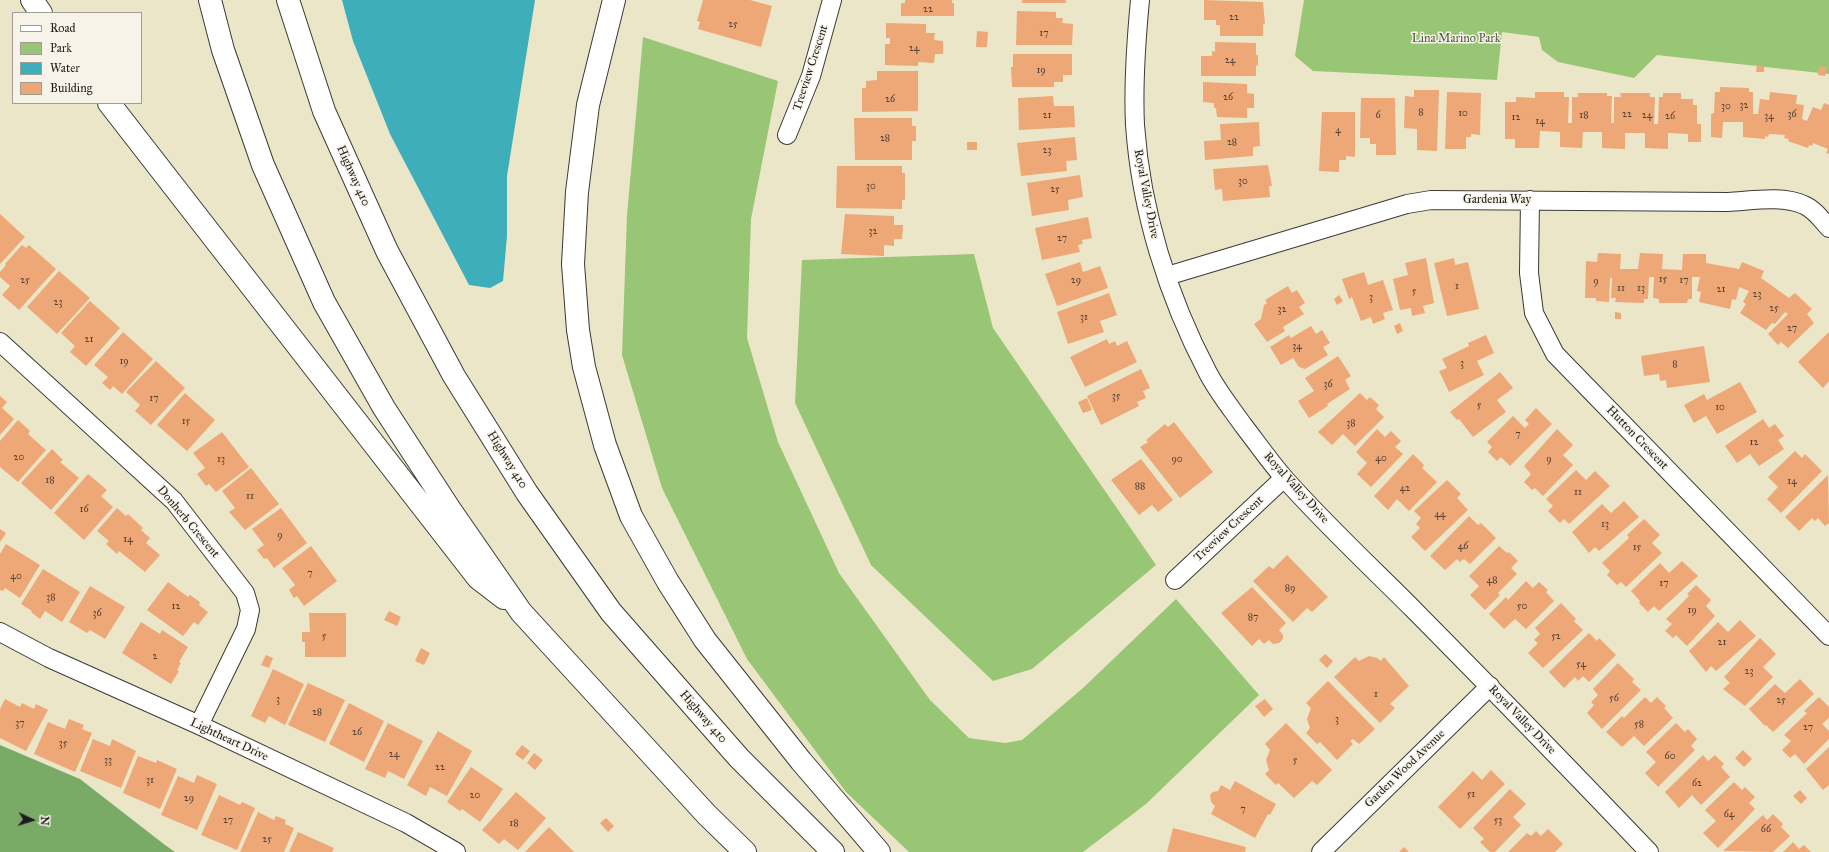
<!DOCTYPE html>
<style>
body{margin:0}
#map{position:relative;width:1829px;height:852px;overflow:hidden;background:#ece6c9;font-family:"IM FELL Great Primer",serif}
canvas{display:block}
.legend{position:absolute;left:12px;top:12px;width:130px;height:92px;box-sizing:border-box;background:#f7f3e8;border:1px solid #9f9d96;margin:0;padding:5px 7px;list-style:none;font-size:12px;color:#1c1c1c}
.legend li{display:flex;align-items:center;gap:8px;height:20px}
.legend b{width:20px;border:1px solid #9f9d96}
.north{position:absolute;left:12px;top:800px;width:40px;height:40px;-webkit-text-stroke:3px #f7f3e8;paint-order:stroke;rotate:94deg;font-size:11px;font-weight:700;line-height:16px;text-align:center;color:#1c1c1c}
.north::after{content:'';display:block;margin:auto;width:14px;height:18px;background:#1c1c1c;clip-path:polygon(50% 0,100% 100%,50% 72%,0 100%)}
</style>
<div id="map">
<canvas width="1829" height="852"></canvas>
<ul class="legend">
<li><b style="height:5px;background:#fff"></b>Road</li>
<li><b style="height:11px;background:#99c674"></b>Park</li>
<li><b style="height:11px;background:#3eaeba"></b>Water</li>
<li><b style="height:11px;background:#eea777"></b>Building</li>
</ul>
<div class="north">N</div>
</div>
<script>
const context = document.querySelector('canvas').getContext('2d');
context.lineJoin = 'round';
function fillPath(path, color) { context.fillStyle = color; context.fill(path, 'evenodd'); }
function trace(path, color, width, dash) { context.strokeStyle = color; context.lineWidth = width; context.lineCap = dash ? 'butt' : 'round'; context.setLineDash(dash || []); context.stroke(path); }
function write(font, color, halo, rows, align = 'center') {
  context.font = font + ' "IM FELL Great Primer",serif'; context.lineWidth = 3; context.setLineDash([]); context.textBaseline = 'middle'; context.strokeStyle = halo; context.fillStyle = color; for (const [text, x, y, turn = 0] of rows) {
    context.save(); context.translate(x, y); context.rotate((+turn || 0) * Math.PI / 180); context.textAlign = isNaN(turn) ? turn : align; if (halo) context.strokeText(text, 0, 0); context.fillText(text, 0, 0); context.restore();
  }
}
fillPath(new Path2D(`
 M1304 0H1829V74L1657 55 1634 78 1558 62 1542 50 1539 37 1502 32 1497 80 1313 71 1295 56Z
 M643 37 778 81 751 219 747 338 778 442 839 573 930 700 969 738 1005 743 1022 740 1083 688 1176 599 1259 695 1146 804 1083 852H909L846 792 747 659 662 488 622 355 627 215Z
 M974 254 993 328 1156 565 1032 669 993 681 871 565 795 403 802 260Z`), '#99c674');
fillPath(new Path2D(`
 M0 745 80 779 165 845 175 852H0Z`), '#7aab66');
fillPath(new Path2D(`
 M342 0H535L507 176V236L503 281 490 288 469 285 390 134 353 41Z`), '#3eaeba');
fillPath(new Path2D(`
 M703 0H750L772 6 761 47 698 29 700 22 697 21Z
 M905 0H952V3H954V16H901V3H905Z
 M1022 0H1066V3H1022Z
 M1204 0 1263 2 1265 24H1263V36H1220V25H1216V20H1204Z
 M1017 11 1056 12V18H1063L1062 23 1073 24 1072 45H1016Z
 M886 23 926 24V33H935L934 40 943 41V54H935L934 63 918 62V66L885 65V44H890V38H886Z
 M977 31 988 32 987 47H976Z
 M1215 42 1256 43V55H1258V66L1256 65V76H1201V56H1212V51L1215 52Z
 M1013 54H1072V75H1063V82H1054V87H1012L1011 67H1013Z
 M1757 65 1764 66V72H1756Z
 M1819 66 1827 67 1825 76 1818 75Z
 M877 71H918V111L862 112V88H866V81L877 80Z
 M1203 82 1247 84V93L1254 94V108H1247V118L1217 117 1216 108H1214V103L1203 102Z
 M1720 87 1749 88V92H1753V114H1758L1760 99 1769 100 1770 92 1797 95 1796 104 1804 105 1802 119 1807 121 1813 107 1821 110 1824 103 1829 105V154L1826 153 1828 149 1813 143 1812 146 1809 145 1808 148 1788 141 1789 139 1784 138 1785 135 1769 134 1768 137 1765 136V139L1743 137V122H1723L1722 138 1711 137V114L1714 113 1715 92H1720Z
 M1414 90H1439L1437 151 1417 150V129L1404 128 1405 96 1414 97Z
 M1447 92 1481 93 1480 135 1471 134V137H1466V149H1445Z
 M1535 92H1564V97H1569L1568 123H1572V97H1578V93H1607V96H1612L1611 123H1614V97H1621L1620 93H1650V97H1655L1654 124H1658L1659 97H1663V93H1681V99H1693V105H1697V124H1701V142H1688V134L1668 133V149L1645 148V133H1625V149L1602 148V132H1583L1582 148 1560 147V132L1540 131 1539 148H1515V139H1505V102H1516V97L1535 98Z
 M1053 96 1054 106H1074L1075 127 1019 130 1018 98Z
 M1361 98H1395L1396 155H1376V144H1370V138H1360Z
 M1322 112H1355V157L1346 156V160H1339V172L1319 171Z
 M854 118H912V126H916V141H912V160H855Z
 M1259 122 1260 146 1253 147V156L1205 160 1204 141 1221 140 1220 124Z
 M1075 137 1077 160 1066 161 1067 171 1021 176 1017 143Z
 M967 142H977V150H967Z
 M1268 165 1272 186H1269L1270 197 1223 201 1222 189 1215 190 1213 169Z
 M837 166H902V173H905V200H902V209L836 208Z
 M1080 175 1083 197 1068 200 1069 210 1032 216 1027 183Z
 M0 214 25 237 0 264Z
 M845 214 894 216V225H903L902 239H894V246L884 245V256L841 254Z
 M1088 217 1092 238 1082 240 1083 244 1078 245 1080 252 1042 260 1035 228Z
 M22 245 26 248 29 245 56 269 19 310 2 295 10 286 0 277V272L6 265 5 264Z
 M1598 253 1621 254 1620 269H1638L1640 253 1663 254 1662 269 1682 270 1683 254H1706V263L1739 269 1742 262 1764 271 1761 278 1789 298 1795 293 1812 309 1807 314 1814 323 1788 348 1781 342 1778 345 1768 334 1788 314 1785 312 1775 324 1772 323 1766 330 1740 313 1746 304 1743 302 1749 291 1739 287 1736 300 1732 299 1730 309 1699 302 1701 292 1697 291 1700 277H1692V299H1688L1687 303H1659V299L1653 298 1654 277H1649L1648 299H1644V303L1615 302 1616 298H1611L1612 278H1610L1609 302 1596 301V298H1585L1586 261 1597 262Z
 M1426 258 1434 303 1423 306 1425 313 1412 316 1411 308 1400 310 1393 279 1408 275 1405 263Z
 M1454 258 1455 265 1468 262 1479 309 1447 316 1434 263Z
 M1080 262 1083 272 1100 266 1108 288 1057 306 1045 274Z
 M59 271 90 298 57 334 27 307Z
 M1364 272 1368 285 1383 280 1393 310 1383 313 1385 319 1373 324 1371 317 1361 321 1352 297 1349 299 1342 279Z
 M1288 286 1292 293 1297 290 1305 303 1299 307 1304 314 1283 327 1285 331 1267 342 1254 324 1261 319 1264 305 1267 303 1265 300Z
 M1109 293 1117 315 1100 321 1104 332 1068 344 1057 312Z
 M1339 295 1343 301 1337 305 1334 299Z
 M90 301 120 328 86 366 70 352 75 346 61 333Z
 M1615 312 1621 313V319H1615Z
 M1400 323 1403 331 1397 334 1394 326Z
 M1311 326 1316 334 1322 330 1330 343 1323 347 1328 355 1305 369 1299 367 1293 358 1281 365 1270 347 1289 335 1291 338Z
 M123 332 153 359 122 394 113 386 110 390 102 383 108 377 94 365Z
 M1829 332V381L1823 388 1798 362Z
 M1486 335 1494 353 1477 361 1484 375 1449 392 1439 371 1447 368 1442 359 1469 346 1468 343Z
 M1107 339 1109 344 1115 341 1117 346 1127 341 1137 362 1085 387 1070 357Z
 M1704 346 1710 382 1667 388 1666 380 1660 381 1659 374 1644 376 1641 356Z
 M1338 356 1351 376 1345 380 1350 389 1327 404 1328 406 1309 418 1298 401 1314 391 1305 378Z
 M156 361 185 388 151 425 135 411 140 405 126 392Z
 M1141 369 1150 388 1143 391 1146 398 1137 402 1139 406 1101 425 1087 396Z
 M1500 372 1513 388 1497 400 1506 412 1473 437 1459 419 1457 420 1450 412Z
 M1740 382 1757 412 1717 434 1706 416 1694 423 1684 405 1704 394 1707 400Z
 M185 393 215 420 187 451 157 425Z
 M1360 393 1367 400 1370 397 1379 405 1376 409 1384 417 1355 446 1343 434 1332 445 1318 432Z
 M0 396 7 402 2 408 14 419 0 435Z
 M1087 398 1092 410 1083 413 1078 402Z
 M1536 408 1552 424 1510 466 1501 457 1497 461 1488 452 1492 447 1487 442 1513 416 1525 428 1529 424 1525 420Z
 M1763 419 1769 428 1775 424 1784 436 1778 440 1784 449 1759 466 1750 454 1737 463 1725 446Z
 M18 420 30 431 28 434 46 450 18 482 0 467V441Z
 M1174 422 1213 472 1180 498 1140 447 1148 442 1146 440 1165 424 1168 427Z
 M1377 429 1385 437 1391 431 1401 441 1395 447 1403 454 1371 487 1357 474 1367 463 1356 452Z
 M1557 429 1573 445 1563 455 1573 465 1543 496 1535 488 1532 490 1524 482 1531 474 1524 466Z
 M222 432 249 467 216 492 209 484 206 486 197 474 205 468 193 453Z
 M52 449 63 460 60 462 79 478 51 510 21 483Z
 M1795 451 1802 458 1805 454 1822 471 1781 513 1767 499 1778 487 1768 477Z
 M1413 454 1424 465 1422 468 1437 482 1409 511 1397 499 1388 510 1374 496Z
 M1141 459 1173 500 1158 512 1152 505 1139 515 1111 480Z
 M251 468 279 504 245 530 229 512 235 508 222 491Z
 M1576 470 1586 480 1595 471 1610 486 1569 524 1564 519 1560 523 1548 511 1553 506 1546 499Z
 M88 474 107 490 101 496 113 507 84 540 54 513Z
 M1828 475 1829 523 1825 526 1818 518 1815 521 1812 518 1799 531 1785 517Z
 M1447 480 1461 494 1457 498 1468 510 1425 551 1411 537 1420 528 1416 524 1421 518 1414 511Z
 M1624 501 1639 517 1599 551 1595 547 1589 553 1572 532 1602 504 1611 513Z
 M117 508 126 516 128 514 143 528 141 530 150 538 146 543 160 555 145 572 119 551 117 554 106 544 109 541 97 531Z
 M281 508 307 543 274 568 267 558 264 559 257 550 264 545 252 529Z
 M1469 516 1478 525 1481 523 1496 538 1470 564 1464 559 1460 562 1457 559 1445 570 1430 556Z
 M1644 519 1660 535 1652 543 1662 553 1626 587 1621 582 1617 585 1607 575 1610 571 1602 563 1629 538 1627 535Z
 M0 529 6 533 0 542Z
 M6 544 40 565 20 598 5 588 3 591 0 590V554Z
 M311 546 337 581 304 606 297 596 294 598 289 590 295 585 282 568Z
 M1499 546 1507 553 1509 552 1518 561 1511 568 1517 574 1498 593 1500 595 1485 610 1470 595 1479 586 1469 576Z
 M1287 555 1328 597 1312 612 1307 608 1293 622 1253 581 1269 566 1273 569Z
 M1682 561 1698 576 1659 611 1654 606 1648 612 1639 603 1640 601 1631 591 1660 563 1669 573Z
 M43 569 80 592 62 622 45 611 40 619 31 612 32 611 21 604Z
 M1526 581 1533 588 1539 582 1548 590 1546 592 1554 601 1526 629 1515 619 1504 629 1489 614 1506 597 1508 600Z
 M168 582 188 597 190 595 200 602 199 605 208 612 198 625 194 622 183 636 147 610Z
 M1696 585 1711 600 1706 606 1715 616 1687 646 1676 635 1673 638 1665 631 1672 624 1666 619 1689 596 1687 594Z
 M90 586 125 607 105 639 90 630 87 633 69 622Z
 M1252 587 1286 623 1279 630 1283 635V639L1279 643 1273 644 1269 640 1264 644 1259 639 1252 646 1221 613Z
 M1561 603 1576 619 1574 621 1583 630 1543 668 1528 653 1538 643 1534 640 1540 634 1535 628Z
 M389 611 401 617 397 626 384 620Z
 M309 613H346V657H305V642H302V632H310Z
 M1740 620 1756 636 1716 671 1711 666 1706 672 1689 651 1718 622 1728 632Z
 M141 622 160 634 162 630 188 647 179 662 181 663 177 670 179 671 171 684 122 653Z
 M1589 633 1597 641 1599 638 1616 655 1589 682 1583 676 1578 681 1575 677 1564 688 1549 672Z
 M1760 638 1776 654 1763 667 1773 677 1745 706 1723 689 1730 683 1724 677Z
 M421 648 430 653 424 665 415 661Z
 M1325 654 1333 661 1327 668 1319 660Z
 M266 655 273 658 269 668 261 665Z
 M1369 656 1377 658 1381 661 1384 657 1409 686 1390 704 1395 708 1380 723 1334 677 1355 657 1359 661Z
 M1618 663 1634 679 1632 682 1641 690 1602 729 1587 713 1594 705 1591 702 1598 695 1593 689Z
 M273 669 304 684 285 725 269 716 265 723 251 716Z
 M1800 679 1814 694 1773 732 1766 725 1765 726 1749 709 1775 684 1785 693Z
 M1328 681 1375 729 1359 744 1353 739 1350 741 1353 744 1337 760 1320 742 1317 744 1306 733 1310 728 1307 719 1311 708 1306 703Z
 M308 683 345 700 325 742 288 725Z
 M1645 697 1651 703 1657 697 1666 706 1664 708 1673 718 1644 746 1634 736 1622 747 1606 732 1622 716 1624 718Z
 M1819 697 1829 707V718L1822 724 1829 731V739L1804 764 1795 754 1790 758 1782 750 1791 741 1784 735 1807 713 1804 711Z
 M5 699 20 707 22 703 34 709 36 704 48 710 26 751 0 738V709Z
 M1265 699 1273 709 1264 717 1255 706Z
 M349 703 384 721 364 762 329 744Z
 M69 719 84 725 82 729 92 733 75 772 34 754 48 722 65 729Z
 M388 723 423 741 404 779 388 771 385 778 365 769Z
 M1286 723 1332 770 1317 785 1312 781 1294 798 1278 783 1276 785 1265 774 1269 770 1266 760 1270 750 1265 744Z
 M1676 723 1685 732 1688 729 1697 739 1691 746 1695 750 1658 787 1645 773 1656 762 1646 752Z
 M438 731 472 751 447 796 430 787 426 796 407 785Z
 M93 739 110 746 112 739 136 751 121 788 80 771Z
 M522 745 530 751 523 760 515 754Z
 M1829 747V785L1823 790 1806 769Z
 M1743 750 1752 759 1744 767 1735 758Z
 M534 753 543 760 535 770 527 763Z
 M1703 755 1708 761 1715 755 1724 764 1721 767 1730 777 1701 805 1692 795 1679 808 1665 792Z
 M138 756 156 763 157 760 177 769 160 809 123 793Z
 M471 767 503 789 480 822 462 809 460 811 447 802Z
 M1491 770 1505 784 1460 829 1438 807 1473 771 1482 780Z
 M197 775 217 784 197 830 161 815 178 776 194 783Z
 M1235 781 1276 804 1270 815 1268 814 1255 838 1211 814 1215 806 1211 802 1210 795 1213 792 1218 791 1221 785 1230 790Z
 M1734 782 1742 790 1745 787 1755 797 1749 803 1755 809 1718 848 1703 833 1716 821 1705 810Z
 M1510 789 1526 804 1513 817 1521 825 1495 852H1490L1480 842 1484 839 1473 828Z
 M1800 790 1807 798 1801 804 1793 796Z
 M516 792 546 818 518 850 504 839 499 844 482 830Z
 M219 795 240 805 242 802 255 808 237 850 201 835Z
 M258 812 274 820 276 816 286 820 285 824 294 828 284 852H240Z
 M1773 814 1783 824 1781 827 1790 836 1773 852 1723 851 1763 815 1767 820Z
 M606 818 614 826 608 832 600 823Z
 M549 827 574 852H525Z
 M1173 828 1246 847 1245 852H1167Z
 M1548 829 1563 844 1555 852H1508L1527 833 1531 836 1536 831 1541 836Z
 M298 832 334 848 332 852H289Z
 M1793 842 1799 849 1804 845 1811 852H1783Z
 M1404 847 1409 852H1399Z`), '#eea777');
const minor = new Path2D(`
 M1140 0C1136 42 1133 83 1135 125 1141 211 1168 297 1208 373 1218 392 1231 408 1243 425 1257 443 1270 462 1285 479 1325 524 1370 566 1413 609 1492 689 1571 770 1649 852
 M787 135 811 76 832 0
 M1530 200 1529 273 1534 313 1555 354 1829 636
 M1167 276 1407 204 1431 200 1728 202C1751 201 1782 195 1804 205 1814 209 1822 220 1829 228
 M0 342 174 501 245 593 250 610 246 629 199 725
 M1175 580 1284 478
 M0 632 49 658 199 725 406 823 456 852
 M1321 852 1490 686`);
const motorway = new Path2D(`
 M32 0 41 13
 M210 0 223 50 263 165 324 302 384 408 449 508 521 612 707 815 745 852
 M288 0 324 111 387 251 454 376 527 493 611 612 739 758 833 852
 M614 0 588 105 577 192 573 264 578 330 584 367 605 445 631 516 668 582 705 640 801 761 879 852
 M109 103 478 578 504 598`);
trace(minor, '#3b3a36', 20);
trace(motorway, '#3b3a36', 24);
trace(minor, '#fff', 18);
trace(motorway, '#fff', 22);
write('10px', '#503f33', null, [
 ["22",928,10],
 ["22",1234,18],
 ["25",733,25],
 ["17",1044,34],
 ["24",914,49],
 ["24",1230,61],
 ["19",1041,71],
 ["26",1228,98],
 ["26",890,100],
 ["32",1744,106],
 ["30",1726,107],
 ["8",1421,113],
 ["10",1463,114],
 ["22",1627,115],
 ["36",1792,115],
 ["21",1047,116],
 ["6",1378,116],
 ["18",1584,116],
 ["24",1647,116],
 ["26",1670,117],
 ["34",1769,117],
 ["12",1516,118],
 ["14",1540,122],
 ["4",1338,131],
 ["28",885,139],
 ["28",1232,143],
 ["23",1047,151],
 ["30",1243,182],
 ["30",871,187],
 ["25",1055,190],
 ["32",873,232],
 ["27",1062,239],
 ["15",1663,280],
 ["25",25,281],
 ["29",1076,281],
 ["17",1684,281],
 ["9",1596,282],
 ["1",1457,287],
 ["11",1621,289],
 ["13",1641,289],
 ["21",1721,290],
 ["5",1414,292],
 ["23",1757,295],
 ["3",1371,298],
 ["23",58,303],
 ["25",1774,309],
 ["32",1282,310],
 ["31",1084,318],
 ["27",1792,329],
 ["21",89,340],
 ["34",1297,347],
 ["19",124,362],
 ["3",1462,364],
 ["8",1675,365],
 ["36",1328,385],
 ["35",1116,397],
 ["17",154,399],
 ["5",1479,406],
 ["10",1720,408],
 ["15",186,422],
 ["38",1351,424],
 ["7",1518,435],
 ["12",1754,443],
 ["20",19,458],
 ["40",1381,459],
 ["13",221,460],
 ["90",1177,460],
 ["9",1549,460],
 ["18",50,481],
 ["14",1792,482],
 ["88",1140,487],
 ["42",1405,489],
 ["11",1578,493],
 ["11",250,497],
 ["16",84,510],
 ["44",1440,515],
 ["13",1605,525],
 ["9",280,536],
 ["14",128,540],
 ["46",1463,547],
 ["15",1637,548],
 ["7",310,574],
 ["40",16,577],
 ["48",1492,581],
 ["17",1664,584],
 ["89",1290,589],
 ["38",51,598],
 ["12",176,607],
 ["50",1522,607],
 ["19",1692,611],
 ["36",97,614],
 ["87",1253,618],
 ["5",324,637],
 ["52",1556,637],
 ["21",1722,643],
 ["2",155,657],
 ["54",1581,665],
 ["23",1749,672],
 ["1",1376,695],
 ["56",1614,699],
 ["3",278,700],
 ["25",1781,701],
 ["28",317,713],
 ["3",1337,720],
 ["37",20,724],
 ["58",1639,725],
 ["27",1808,728],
 ["26",357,733],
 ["35",63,744],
 ["24",394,755],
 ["60",1670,757],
 ["33",108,761],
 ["5",1295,761],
 ["22",440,768],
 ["31",150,781],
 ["62",1697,784],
 ["51",1471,795],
 ["20",475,796],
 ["29",189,799],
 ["7",1243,810],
 ["64",1729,815],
 ["27",228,821],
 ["53",1498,821],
 ["18",514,824],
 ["66",1766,830],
 ["25",267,840]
]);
write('12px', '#48583b', '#f7f3e8', [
 ["Lina Marino Park",1456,39]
]);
write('12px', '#1c1c1c', '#f7f3e8', [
 ["Treeview Crescent",811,68,-72],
 ["Highway 410",353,176,66],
 ["Royal Valley Drive",1146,194,79],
 ["Gardenia Way",1497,200],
 ["Hutton Crescent",1637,438,46],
 ["Highway 410",507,460,58],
 ["Royal Valley Drive",1296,488,48],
 ["Donherb Crescent",188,522,50],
 ["Treeview Crescent",1229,529,-43],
 ["Highway 410",703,717,49],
 ["Royal Valley Drive",1522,720,46],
 ["Lightheart Drive",229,740,25],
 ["Garden Wood Avenue",1405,769,-44]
]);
</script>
